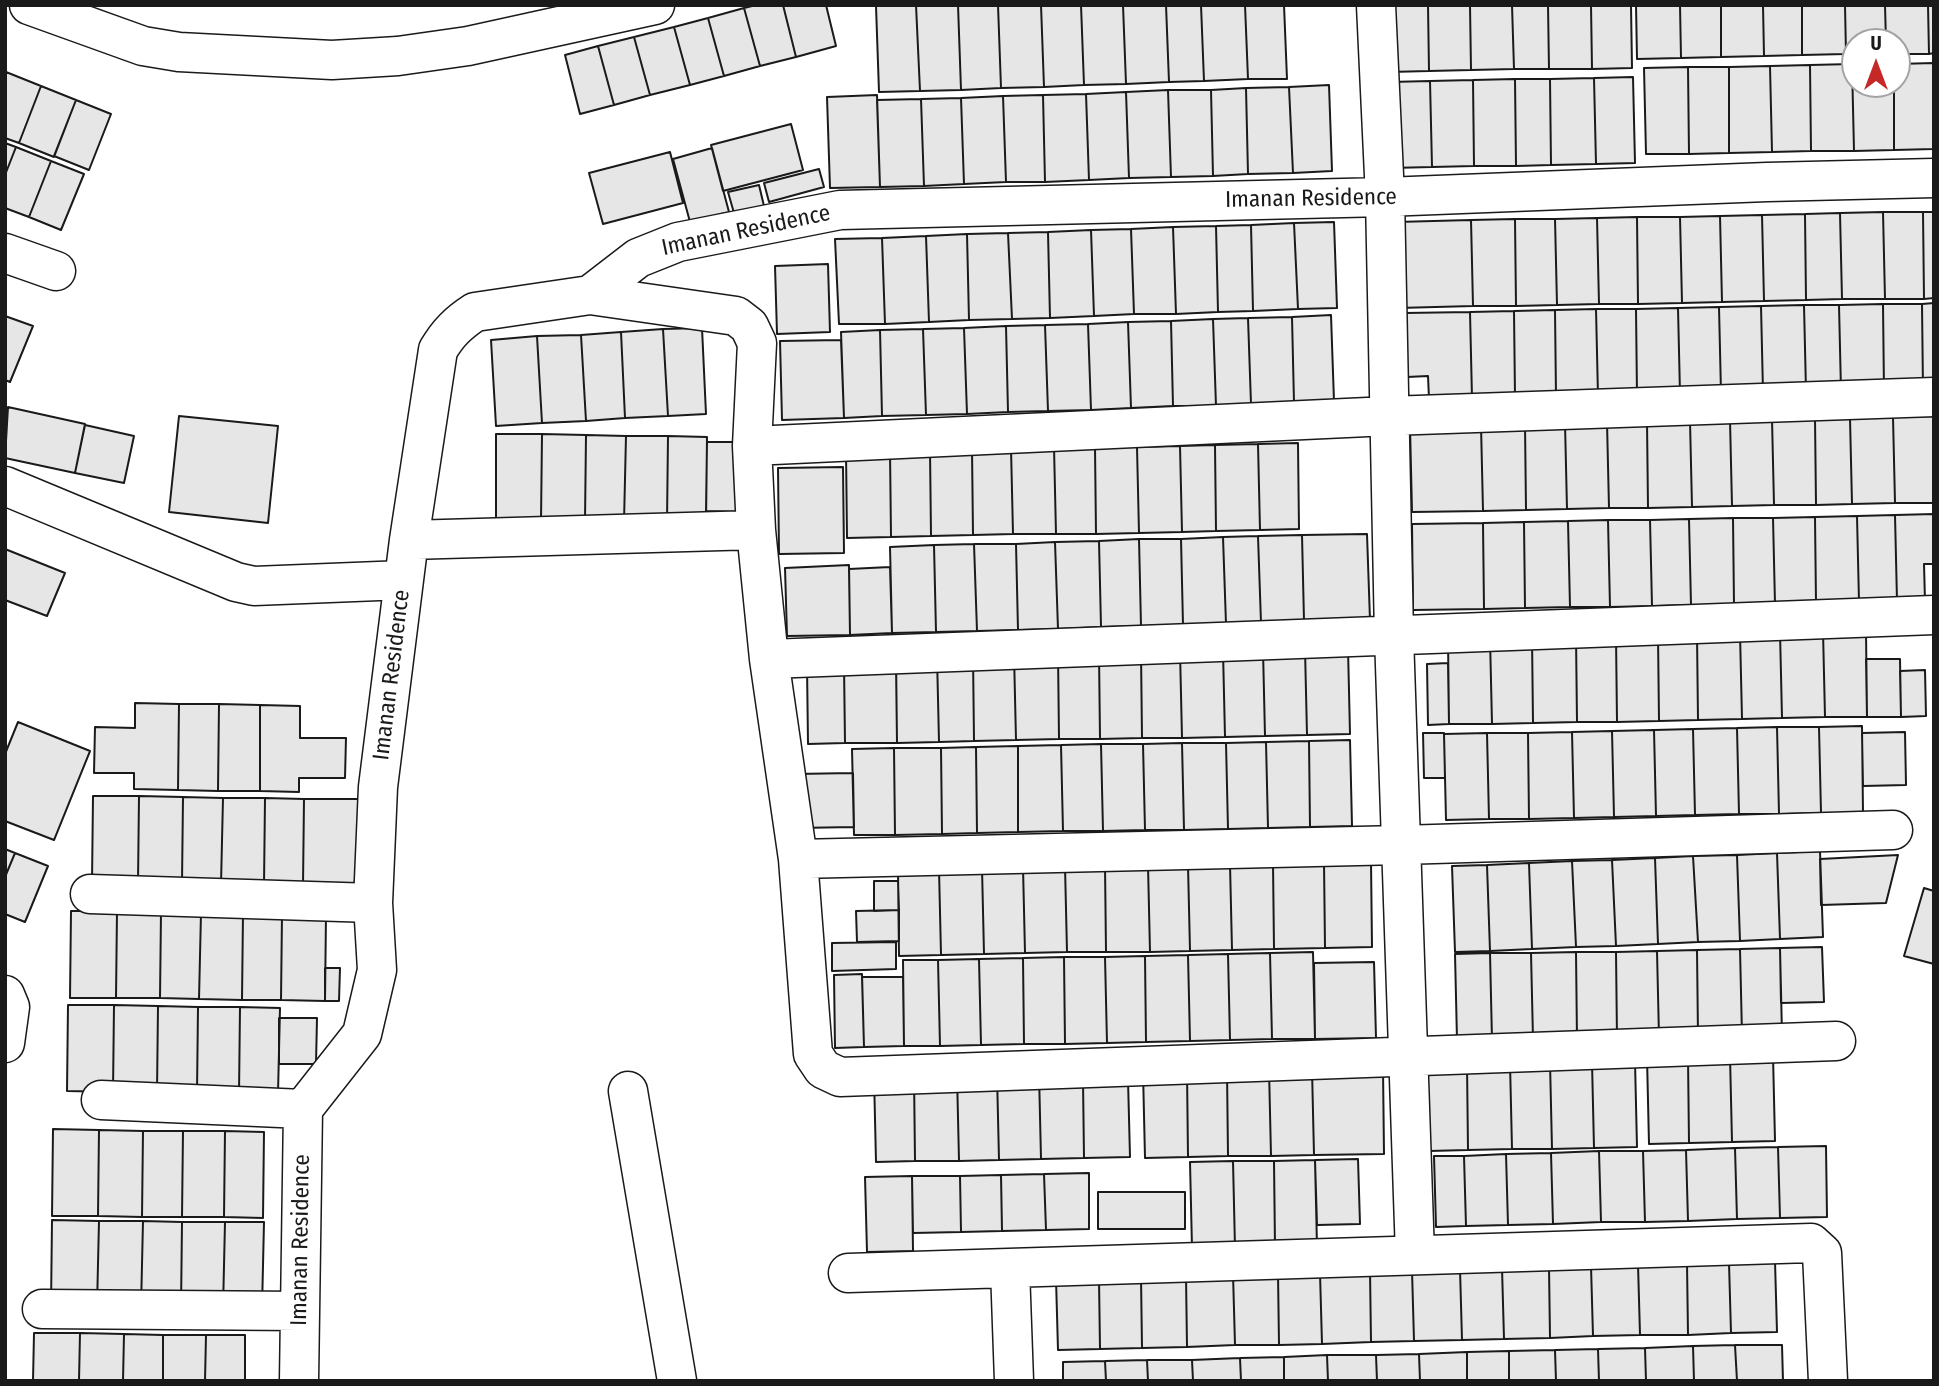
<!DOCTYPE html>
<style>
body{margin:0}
#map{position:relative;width:1939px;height:1386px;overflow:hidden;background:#fff;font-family:"Fira Sans Condensed",sans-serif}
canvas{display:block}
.frame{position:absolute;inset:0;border:7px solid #1a1a1a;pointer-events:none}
.north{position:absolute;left:1841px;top:28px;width:70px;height:70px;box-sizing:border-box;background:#fff;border:2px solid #a3a3a3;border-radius:50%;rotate:0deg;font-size:19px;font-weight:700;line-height:28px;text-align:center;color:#1a1a1a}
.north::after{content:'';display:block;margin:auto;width:24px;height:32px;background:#c62828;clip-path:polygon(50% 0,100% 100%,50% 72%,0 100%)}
</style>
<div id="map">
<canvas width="1939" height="1386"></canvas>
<div class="frame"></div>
<div class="north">U</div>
</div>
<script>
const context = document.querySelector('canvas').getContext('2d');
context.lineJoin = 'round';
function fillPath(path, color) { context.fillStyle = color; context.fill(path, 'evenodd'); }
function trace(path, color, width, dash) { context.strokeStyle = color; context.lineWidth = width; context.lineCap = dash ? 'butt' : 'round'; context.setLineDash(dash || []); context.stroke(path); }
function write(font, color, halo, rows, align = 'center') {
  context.font = font + ' "Fira Sans Condensed",sans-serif'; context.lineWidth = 5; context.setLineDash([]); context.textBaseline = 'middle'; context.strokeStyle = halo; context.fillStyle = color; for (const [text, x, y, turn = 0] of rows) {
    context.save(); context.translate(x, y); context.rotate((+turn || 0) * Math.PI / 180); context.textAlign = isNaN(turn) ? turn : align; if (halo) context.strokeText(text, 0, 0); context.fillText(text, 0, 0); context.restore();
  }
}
const building = new Path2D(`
 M756 5H783L796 57 760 66 744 8Z
 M783 5H826L836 46 796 57Z
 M916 5 920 91 879 92 876 6Z
 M916 5H958L961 90 920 91Z
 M958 5H998L1001 88 961 90Z
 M998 5H1041L1044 87 1001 88Z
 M1041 5H1081L1084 85 1044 87Z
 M1081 5H1123L1126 84 1084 85Z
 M1123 5H1166L1169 82 1126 84Z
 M1166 5H1201L1204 81 1169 82Z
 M1201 5H1245L1248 79 1204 81Z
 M1245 5H1284L1287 79H1248Z
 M1388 5H1428L1429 71 1389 72Z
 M1428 5H1470L1471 70 1429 71Z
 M1470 5H1512L1514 69 1471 70Z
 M1512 5H1548L1549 69H1514Z
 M1548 5H1591L1592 69H1549Z
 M1591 5H1631L1632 68 1592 69Z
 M1636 5H1680L1681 58 1637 59Z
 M1680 5H1721V57L1681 58Z
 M1721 5H1763L1764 56 1721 57Z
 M1763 5H1802V55L1764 56Z
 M1802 5H1845L1846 54 1802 55Z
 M1845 5H1885L1886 42H1855V54H1846Z
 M1885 5H1928L1929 54H1897V42H1886Z
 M1928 5H1934V53L1929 54Z
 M744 8 760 66 724 76 708 18Z
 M708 18 724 76 690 85 674 27Z
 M674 27 690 85 650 95 634 37Z
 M634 37 650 95 614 105 598 46Z
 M598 46 614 105 580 114 565 55Z
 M1934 63V149L1894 150V84H1897V64Z
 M1852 64 1854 151H1811L1810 65Z
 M1852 64H1855V84H1894V150L1854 151Z
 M1810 65 1811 151 1772 152 1770 66Z
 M1770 66 1772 152 1729 153V67Z
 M1688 67 1689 154H1646L1644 68Z
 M1688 67H1729V153L1689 154Z
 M6 72 41 86 19 143 5 138Z
 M1633 77 1635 163 1596 164 1594 78Z
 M1594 78 1596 164 1551 165 1550 79Z
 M1515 79 1516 166H1474L1473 80Z
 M1515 79H1550L1551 165 1516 166Z
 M1473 80 1474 166 1432 167 1430 81Z
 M1430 81 1432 167 1391 168 1390 82Z
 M1329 85 1332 171 1293 173 1289 87Z
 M41 86 76 100 54 157 19 143Z
 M1289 87 1293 173 1248 174 1246 88Z
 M1246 88 1248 174 1213 176 1211 90Z
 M1168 90H1211L1213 176 1171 177Z
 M1168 90 1171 177 1129 178 1126 92Z
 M1126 92 1129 178 1089 180 1086 94Z
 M1086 94 1089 180 1045 182 1043 95Z
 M877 95 880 187 830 188 827 97Z
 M1043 95 1045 182H1006L1003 96Z
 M1003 96 1006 182 964 184 961 98Z
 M961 98 964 184 924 186 921 99Z
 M921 99 924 186 880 187 877 100Z
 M76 100 111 114 89 170 54 156Z
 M791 124 803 170 723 191 711 145Z
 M5 143 16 147 5 175Z
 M16 147 51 161 29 217 5 208V175Z
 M712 148 729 212 690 222 673 159Z
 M670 152 683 203 603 224 589 173Z
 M51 161 84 174 61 230 29 217Z
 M819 169 824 187 769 202 764 183Z
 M759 185 764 206 734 213 728 192Z
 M1883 212H1923L1924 299H1885Z
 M1883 212 1885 299H1842L1840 213Z
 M1923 212H1934V298L1924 299Z
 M1840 213 1842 299 1806 300 1805 214Z
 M1805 214 1806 300 1764 301 1762 215Z
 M1762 215 1764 301 1722 302 1720 216Z
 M1720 216 1722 302 1682 303 1680 217Z
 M1637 217 1638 304H1599L1597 218Z
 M1637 217H1680L1682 303 1638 304Z
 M1597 218 1599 304 1557 305 1555 219Z
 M1515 219 1516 306H1473L1471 220Z
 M1515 219H1555L1557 305 1516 306Z
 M1471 220 1473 306 1398 308 1396 222Z
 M1334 222 1337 308 1298 309 1294 223Z
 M1294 223 1298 309 1253 311 1251 225Z
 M1251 225 1253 311 1218 312 1216 226Z
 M1216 226 1218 312 1176 314 1173 227Z
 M1173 227 1176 314H1134L1131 229Z
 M1131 229 1134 314 1094 316 1091 230Z
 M1091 230 1094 316 1050 318 1048 232Z
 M1048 232 1050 318 1012 319 1008 233Z
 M1008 233 1012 319 969 320 967 234Z
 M967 234 969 320 929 322 926 236Z
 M926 236 929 322 885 324 882 238Z
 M882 238 885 324H839L835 239Z
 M828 264 830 332 777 334 775 266Z
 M1934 303V390H1923L1922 304Z
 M1883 304H1922L1923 390 1884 391Z
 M1883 304 1884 391H1841L1839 305Z
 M1804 305 1806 391 1763 392 1761 306Z
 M1804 305H1839L1841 391H1806Z
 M1761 306 1763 392 1721 393 1719 307Z
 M1719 307 1721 393 1680 394 1678 308Z
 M1678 308 1680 394 1637 395 1636 309Z
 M1596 309H1636L1637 395 1598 396Z
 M1596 309 1598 396H1556L1555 310Z
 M1555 310 1556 396 1515 397 1514 311Z
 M1514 311 1515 397 1472 398 1470 312Z
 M1470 312 1472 398 1429 399 1428 376 1407 377 1405 313Z
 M1331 315 1334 401 1294 403 1292 317Z
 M5 316 33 326 10 382 5 380Z
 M1292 317 1294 403 1251 404 1248 318Z
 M1248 318 1251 404 1216 406 1213 319Z
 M1213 319 1216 406H1173L1171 321Z
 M1171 321 1173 406 1131 408 1128 322Z
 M1128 322 1131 408 1091 410 1088 324Z
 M1088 324 1091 410 1048 411 1045 325Z
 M1045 325 1048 411 1008 412 1006 326Z
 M1006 326 1008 412 967 414 964 328Z
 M702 328 706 414 668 416 663 329Z
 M964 328 967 414 926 415 923 329Z
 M663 329 668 416 625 418 621 332Z
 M923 329 926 415 882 416 880 330Z
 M880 330 882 416 844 418 841 332Z
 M621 332 625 418 586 421 581 335Z
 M581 335 586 421 542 423 537 336Z
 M537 336 542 423 496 426 491 340Z
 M841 340 844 418 782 420 780 341Z
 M8 407 85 424 75 473 5 458Z
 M179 416 278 426 268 523 169 512Z
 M1933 416 1934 503H1895L1893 417Z
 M1893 417 1895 503 1852 504 1850 418Z
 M1815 418H1850L1852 504 1816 505Z
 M1815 418 1816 505H1774L1772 419Z
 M1772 419 1774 505 1732 506 1730 420Z
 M1730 420 1732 506 1692 507 1690 421Z
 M1647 421H1690L1692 507 1648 508Z
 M1647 421 1648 508H1609L1607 422Z
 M1607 422 1609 508 1567 509 1565 423Z
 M1565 423 1567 509 1526 510 1525 424Z
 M1525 424 1526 510 1483 511 1481 425Z
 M85 425 134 436 124 483 75 473Z
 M1481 425 1483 511 1412 512 1410 426Z
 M496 434H542L541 521 496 520Z
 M542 434 586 435 585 521H541Z
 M586 435 626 436 624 522 585 521Z
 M626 436H668L667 522H624Z
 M668 436 707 437 706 523 667 522Z
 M707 442H742L741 512 706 511Z
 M1298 443 1299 529 1260 530 1258 444Z
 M1258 444 1260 530 1216 531 1215 445Z
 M1215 445 1216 531 1182 532 1180 446Z
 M1180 446 1182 532 1139 533 1137 447Z
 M1054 447 1056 534H1013L1011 448Z
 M1054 447H1095L1096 534H1056Z
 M1095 447H1137L1139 533 1096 534Z
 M1011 448 1013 534 973 535 972 449Z
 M972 449 973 535 931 536 930 450Z
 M930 450 931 536 891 537 890 451Z
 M890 451 891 537 847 538 846 452Z
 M843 467 844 553 779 554 778 468Z
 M1934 514V564H1924L1925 601H1897L1895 515Z
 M1895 515 1897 601 1859 602 1857 516Z
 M1857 516 1859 602 1816 603 1815 517Z
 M1815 517 1816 603 1775 604 1773 518Z
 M1733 518H1773L1775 604 1734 605Z
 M1733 518 1734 605H1691L1689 519Z
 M1689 519 1691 605 1652 606 1650 520Z
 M1608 520 1610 607H1570L1568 521Z
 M1608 520H1650L1652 606 1610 607Z
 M1568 521 1570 607 1525 608 1524 522Z
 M1524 522 1525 608 1484 609 1483 523Z
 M1483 523 1484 609 1413 610 1412 524Z
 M1367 534 1370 620 1304 621 1302 535Z
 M1302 535 1304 621 1261 623 1258 536Z
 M1258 536 1261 623 1226 624 1223 537Z
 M1223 537 1226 624 1183 625 1181 539Z
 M1139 539H1181L1183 625 1141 626Z
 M1139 539 1141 626 1101 627 1099 541Z
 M1099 541 1101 627 1058 629 1055 542Z
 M1055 542 1058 629 1018 630 1016 544Z
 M974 544 977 631 936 632 934 545Z
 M974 544H1016L1018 630 977 631Z
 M934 545 936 632 892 633 890 547Z
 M5 549 65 573 47 616 5 600Z
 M849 565 850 635 787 636 785 568Z
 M890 567 892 633 850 635 849 569Z
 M1823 631H1866L1867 717H1825Z
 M1823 631 1825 717 1782 718 1780 632Z
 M1780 632 1782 718 1742 719 1740 633Z
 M1740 633 1742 719 1698 720 1697 634Z
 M1697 634 1698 720 1659 721 1658 635Z
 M1658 635 1659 721 1617 722 1616 636Z
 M1576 636H1616L1617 722H1577Z
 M1576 636 1577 722 1533 723 1532 637Z
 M1532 637 1533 723 1492 724 1490 638Z
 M1490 638 1492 724H1449L1448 639Z
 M1348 648 1350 734 1307 735 1305 649Z
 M1305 649 1307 735 1265 736 1263 650Z
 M1263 650 1265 736 1225 737 1223 651Z
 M1180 651H1223L1225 737 1182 738Z
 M1180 651 1182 738H1142L1141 652Z
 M1141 652 1142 738 1100 739 1099 653Z
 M1058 653H1099L1100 739H1059Z
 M1058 653 1059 739 1016 740 1014 654Z
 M1014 654 1016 740 974 741 973 655Z
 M973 655 974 741 939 742 937 656Z
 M896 656H937L939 742 897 743Z
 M1866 659H1900L1901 717H1867Z
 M896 663 897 743H845L844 664Z
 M1448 663 1449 724 1428 725 1427 664Z
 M807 666H844L845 743 808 744Z
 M1925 670 1926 716 1901 717 1900 671Z
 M135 703 179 704 178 790 134 789V773H94L95 727 135 728Z
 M179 704H219L218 791 178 790Z
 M219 704 260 705V791H218Z
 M260 705 300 706V738H346L345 778H299V792L260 791Z
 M18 722 90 751 54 840 5 821V754Z
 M1862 726 1863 813H1821L1819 727Z
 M1777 727H1819L1821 813 1779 814Z
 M1777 727 1779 814H1739L1737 728Z
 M1737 728 1739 814 1695 815 1693 729Z
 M1693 729 1695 815 1656 816 1654 730Z
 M1654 730 1656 816 1614 817 1612 731Z
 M1612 731 1614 817 1574 818 1572 732Z
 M1572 732 1574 818 1529 819 1528 733Z
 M1905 732 1906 785 1863 786 1862 733Z
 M1423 733H1444L1445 778H1424Z
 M1487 733H1528L1529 819H1489Z
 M1487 733 1489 819 1446 820 1444 734Z
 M1350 740 1352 826 1310 827 1309 741Z
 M1309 741 1310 827 1268 828 1266 742Z
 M1266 742 1268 828 1228 829 1226 743Z
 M1182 743H1226L1228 829 1184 830Z
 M1182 743 1184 830H1145L1143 744Z
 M1101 744H1143L1145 830 1103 831Z
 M1101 744 1103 831H1063L1061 745Z
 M1061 745 1063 831 1018 832V746Z
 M1018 746V832L977 833 976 747Z
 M976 747 977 833 942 834 941 748Z
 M894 748 895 835H854L852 749Z
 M894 748H941L942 834 895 835Z
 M853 773 854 827 797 828 795 774Z
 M93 796H139L138 883 92 882Z
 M139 796 183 797 182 883H138Z
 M183 797 223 798 221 884 182 883Z
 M223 798H265L264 885 221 884Z
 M265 798 304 799 303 885H264Z
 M304 799H364L363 886 303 885Z
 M5 849 15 853 5 877Z
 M1820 851 1823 937 1780 939 1777 853Z
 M15 853 48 866 25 922 5 914V877Z
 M1777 853 1780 939 1740 941 1737 855Z
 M1737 855 1740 941 1698 942 1693 856Z
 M1898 855 1886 903 1821 905 1820 859Z
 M1693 856 1698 942 1658 944 1655 858Z
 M1655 858 1658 944 1616 946 1612 860Z
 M1612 860 1616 946 1576 947 1572 861Z
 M1371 861 1372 947 1325 948 1324 862Z
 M1572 861 1576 947 1532 949 1529 863Z
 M1324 862 1325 948 1274 949 1273 863Z
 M1273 863 1274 949 1232 950 1230 864Z
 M1529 863 1532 949 1490 951 1487 865Z
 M1230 864 1232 950 1190 951 1188 865Z
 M1105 865 1106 952H1067L1065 866Z
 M1105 865H1148L1150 952H1106Z
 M1148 865H1188L1190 951 1150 952Z
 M1487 865 1490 951 1455 952 1452 866Z
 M1065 866 1067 952 1025 953 1023 867Z
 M1023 867 1025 953 984 954 982 868Z
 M982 868 984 954 941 955 939 869Z
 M939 869 941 955 899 956 898 870Z
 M874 881H898L899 910 874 911Z
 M1924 888 1934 891V964L1904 956Z
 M899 910V941L857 942 856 911Z
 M71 911H117L116 998H70Z
 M117 911 161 912 160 998H116Z
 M161 912 201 913 199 999 160 998Z
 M201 913H243L242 1000 199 999Z
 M243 913 282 914 281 1000H242Z
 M282 914 326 915 325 1001 281 1000Z
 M896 942V969L832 971V943Z
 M1822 947 1824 1002 1781 1003 1780 948Z
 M1780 948 1782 1034 1742 1035 1740 949Z
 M1740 949 1742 1035 1698 1036 1697 950Z
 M1697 950 1698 1036 1659 1037 1657 951Z
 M1657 951 1659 1037 1617 1038 1616 952Z
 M1313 952 1315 1039H1272L1270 953Z
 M1576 952H1616L1617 1038 1577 1039Z
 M1576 952 1577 1039H1533L1531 953Z
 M1270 953 1272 1039 1230 1040 1228 954Z
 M1490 953H1531L1533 1039 1492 1040Z
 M1490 953 1492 1040H1457L1455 954Z
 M1228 954 1230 1040 1190 1041 1188 955Z
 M1188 955 1190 1041 1146 1042 1145 956Z
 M1145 956 1146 1042 1107 1043 1105 957Z
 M1064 957H1105L1107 1043 1065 1044Z
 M1064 957 1065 1044H1024L1023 958Z
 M1023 958 1024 1044 981 1045 979 959Z
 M979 959 981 1045 940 1046 938 960Z
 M903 960H938L940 1046H904Z
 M1374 962 1376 1038 1315 1039 1314 963Z
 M325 968H340L339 1001H325Z
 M862 974 864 1047 835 1048 834 975Z
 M862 977H903L904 1046 864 1047Z
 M68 1005H114L113 1092 67 1091Z
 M114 1005 158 1006 157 1092H113Z
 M158 1006 198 1007 197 1093 157 1092Z
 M198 1007H240L239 1094 197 1093Z
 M240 1007 280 1008 278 1094H239Z
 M279 1018H317L316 1064H279Z
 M1773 1055 1775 1141 1732 1142 1730 1056Z
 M1730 1056 1732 1142 1689 1143 1688 1057Z
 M1688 1057 1689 1143 1649 1144 1647 1058Z
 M1635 1061 1637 1147 1594 1148 1592 1062Z
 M1550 1062H1592L1594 1148 1552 1149Z
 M1550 1062 1552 1149H1512L1510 1063Z
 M1510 1063 1512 1149 1468 1150 1467 1064Z
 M1427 1064H1467L1468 1150 1429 1151Z
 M1383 1068 1384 1154 1314 1155 1312 1069Z
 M1269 1069H1312L1314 1155 1271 1156Z
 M1269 1069 1271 1156H1228L1227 1070Z
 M1227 1070 1228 1156 1188 1157 1187 1071Z
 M1187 1071 1188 1157 1145 1158 1143 1072Z
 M1039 1073 1083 1080 1084 1158 1041 1159Z
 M1039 1073 1041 1159 999 1160 997 1074Z
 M957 1074H997L999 1160 959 1161Z
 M957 1074 959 1161H915L914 1075Z
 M914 1075 915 1161 876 1162 874 1076Z
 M1128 1079 1130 1157 1084 1158 1083 1080Z
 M53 1129 99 1130 98 1216H52Z
 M99 1130 143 1131 142 1217 98 1216Z
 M143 1131H183L182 1217H142Z
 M183 1131H225L224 1217H182Z
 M225 1131 264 1132 263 1218 224 1217Z
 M1826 1146 1827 1217 1780 1218 1778 1147Z
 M1778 1147 1780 1218 1737 1219 1735 1148Z
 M1735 1148 1737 1219 1688 1221 1686 1150Z
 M1686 1150 1688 1221 1645 1222 1643 1151Z
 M1599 1151H1643L1645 1222H1601Z
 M1599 1151 1601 1222 1553 1224 1551 1153Z
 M1551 1153 1553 1224 1508 1225 1506 1154Z
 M1506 1154 1508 1225 1466 1226 1464 1156Z
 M1434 1156H1464L1466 1226 1436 1227Z
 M1358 1159 1360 1224 1317 1225 1315 1160Z
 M1315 1160 1317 1246 1275 1247 1274 1161Z
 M1233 1161H1274L1275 1247 1235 1248Z
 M1233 1161 1235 1248H1192L1190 1162Z
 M1089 1173V1229L1046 1230 1044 1174Z
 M1044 1174 1046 1230 1002 1231 1001 1175Z
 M1001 1175 1002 1231 961 1232 960 1176Z
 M912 1176H960L961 1232 913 1233Z
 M912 1176 913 1251 867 1252 865 1177Z
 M1098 1192H1185V1229H1098Z
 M52 1220 99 1221 97 1307 51 1306Z
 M99 1221H143L141 1308 97 1307Z
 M143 1221 182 1222 181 1308H141Z
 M182 1222H225L223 1309 181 1308Z
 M225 1222H264L262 1309H223Z
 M1775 1261 1777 1332 1731 1333 1729 1263Z
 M1687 1263H1729L1731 1333 1688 1335Z
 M1687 1263 1688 1335H1640L1638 1264Z
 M1638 1264 1640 1335 1593 1336 1591 1266Z
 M1591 1266 1593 1336 1550 1338 1549 1267Z
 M1549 1267 1550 1338 1504 1339 1502 1268Z
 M1502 1268 1504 1339 1462 1340 1460 1269Z
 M1460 1269 1462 1340 1414 1341 1412 1270Z
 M1412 1270 1414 1341 1371 1342 1370 1271Z
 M1370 1271 1371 1342 1322 1344 1320 1273Z
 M1278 1273H1320L1322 1344 1279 1345Z
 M1278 1273 1279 1345H1235L1233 1274Z
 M1233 1274 1235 1345 1187 1347 1186 1276Z
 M1186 1276 1187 1347 1142 1348 1141 1277Z
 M1141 1277 1142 1348 1100 1349 1099 1279Z
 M1056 1279H1099L1100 1349 1058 1350Z
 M34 1333H80L79 1381H33Z
 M80 1333 124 1334 123 1381H79Z
 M124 1334 163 1335V1381H123Z
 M163 1335H206L205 1381H163Z
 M206 1335H245V1381H205Z
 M1735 1345H1782L1783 1381H1737Z
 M1735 1345 1737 1381H1694L1693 1346Z
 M1693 1346 1694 1381H1646L1645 1348Z
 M1645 1348 1646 1381H1599L1598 1349Z
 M1598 1349 1599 1381H1556L1555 1350Z
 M1555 1350 1556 1381H1509V1351Z
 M1509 1351V1381H1467V1352Z
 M1467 1352V1381H1420L1419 1354Z
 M1419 1354 1420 1381H1377L1376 1355Z
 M1327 1355H1376L1377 1381H1328Z
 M1327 1355 1328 1381H1284V1357Z
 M1284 1357V1381H1241L1240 1358Z
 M1240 1358 1241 1381H1193L1192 1360Z
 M1147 1360 1148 1381H1106L1105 1361Z
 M1147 1360H1192L1193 1381H1148Z
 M1105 1361 1106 1381H1063V1362Z`);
fillPath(building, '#e6e6e6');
trace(building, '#1a1a1a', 2);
const street = new Path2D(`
 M29 5 143 46 179 52 332 60 398 56 468 46 655 5
 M1376 5 1385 197 1394 636 1415 1255
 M5 253 56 271
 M590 295 736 316 749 326 757 343 752 446 756 530 769 659 798 859 813 1054 823 1069 840 1077 1836 1041
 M752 446 1389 416 1934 397
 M5 486 236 582 254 586 404 580
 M409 540 756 530
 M769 659 1934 615
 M798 859 1401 845 1893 830
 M90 894 373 903
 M5 995 10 1007 5 1043
 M628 1091 677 1381
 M101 1100 303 1109
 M1010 1269 1014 1381
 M848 1273 1811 1243 1822 1253 1828 1381
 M42 1309 299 1311
 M299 1381 303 1109 362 1034 377 970 373 903 378 787 409 540 438 350C448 333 458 323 475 312L590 295 638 258 678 242 840 210 1385 197 1767 182 1934 178`);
trace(street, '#1a1a1a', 41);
trace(street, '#fff', 38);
write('23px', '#1a1a1a', '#fff', [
 ["Imanan Residence",1311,199,-1],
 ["Imanan Residence",746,231,-12],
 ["Imanan Residence",392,675,-83],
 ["Imanan Residence",301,1240,-89]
]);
</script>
